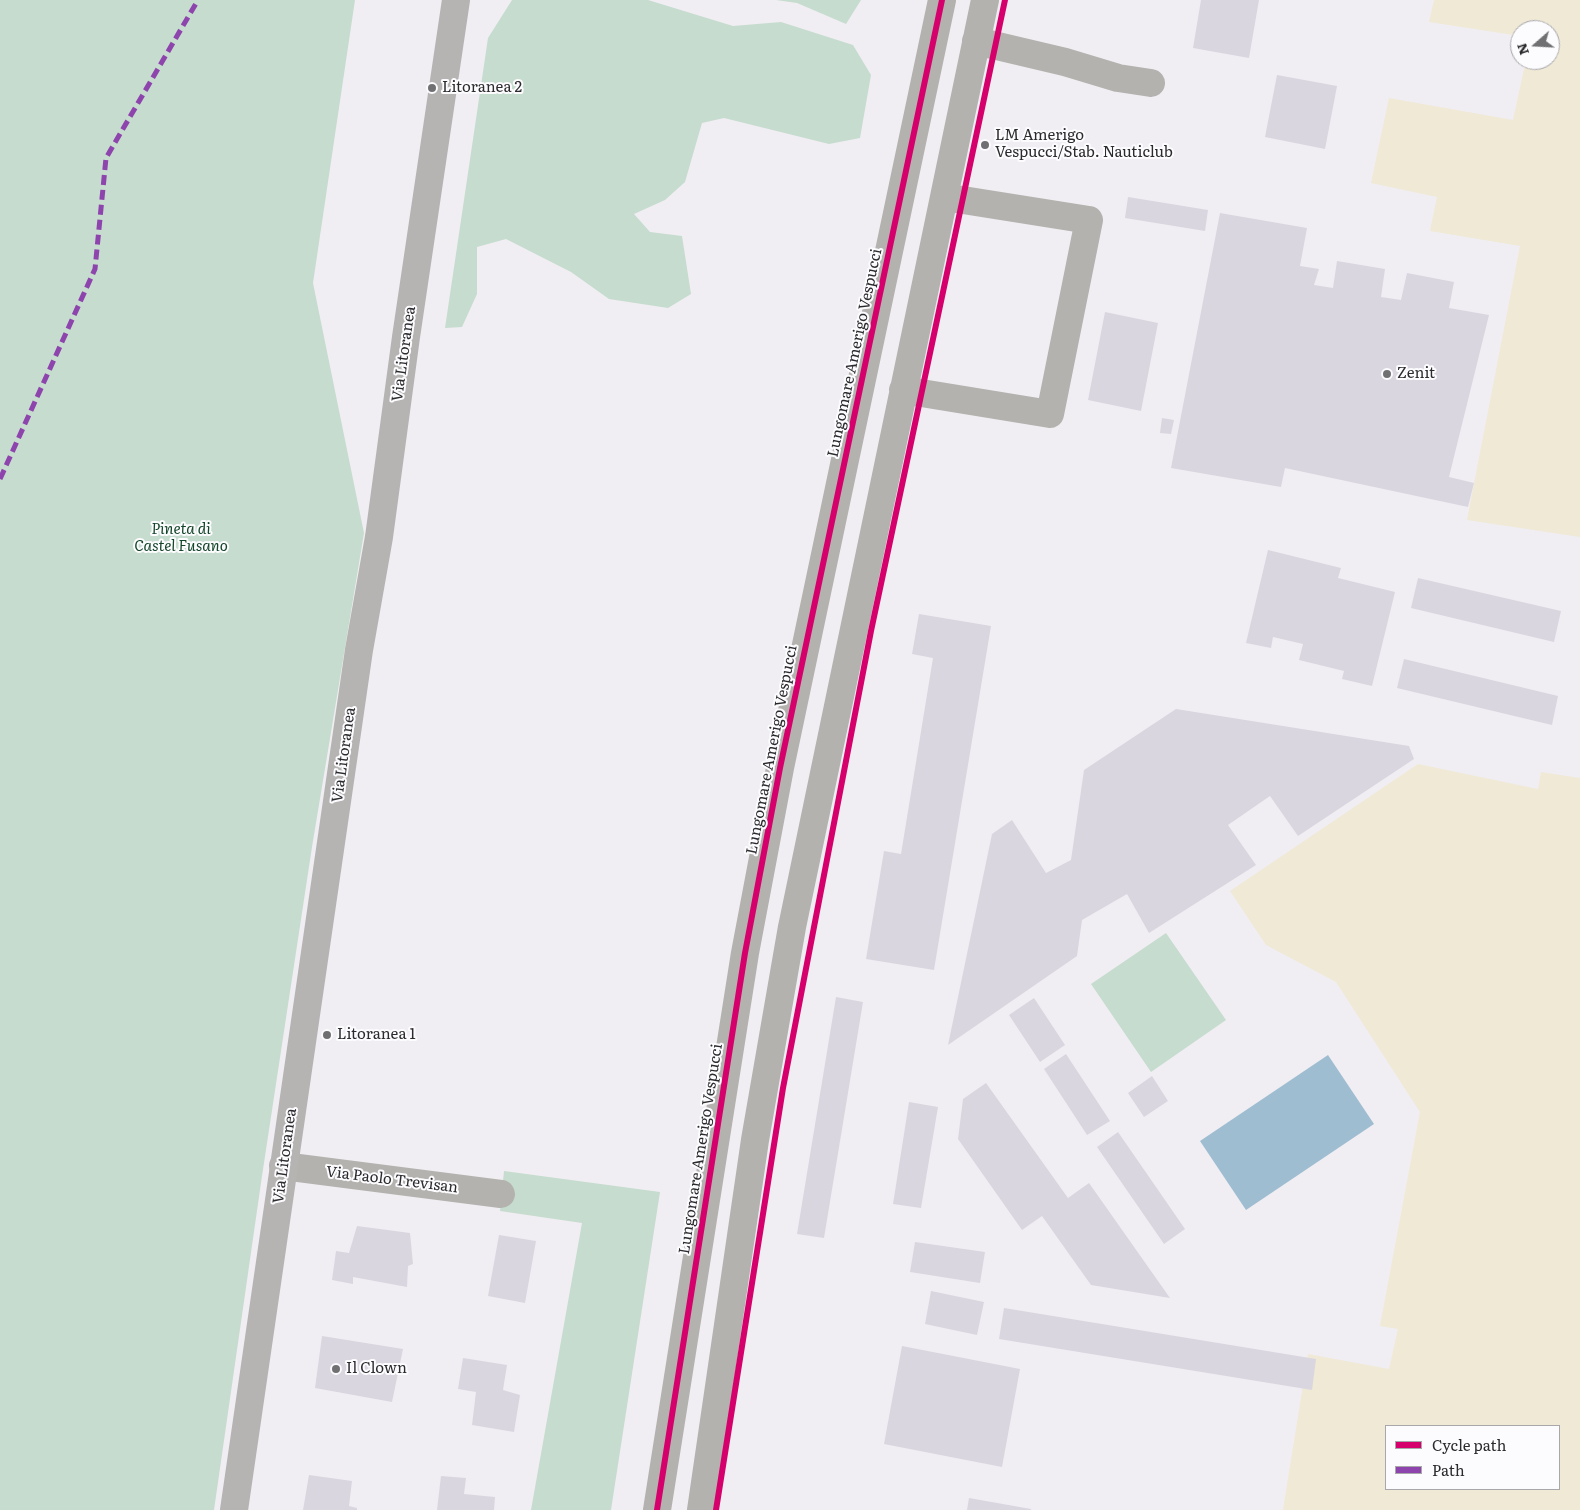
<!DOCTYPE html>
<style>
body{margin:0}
#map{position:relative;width:1580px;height:1510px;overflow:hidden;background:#f0eef3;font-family:Literata,serif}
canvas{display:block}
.legend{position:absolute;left:1385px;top:1425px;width:175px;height:65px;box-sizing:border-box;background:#fcfbfe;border:1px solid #a8a7aa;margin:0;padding:6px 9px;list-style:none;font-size:15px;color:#2b2a2d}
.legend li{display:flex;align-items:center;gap:10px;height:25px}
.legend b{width:25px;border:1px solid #a8a7aa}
.north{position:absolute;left:1510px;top:20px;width:50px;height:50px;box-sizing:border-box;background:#fcfbfe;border:1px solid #a8a7aa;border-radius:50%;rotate:251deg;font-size:14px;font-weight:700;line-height:20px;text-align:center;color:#2b2a2d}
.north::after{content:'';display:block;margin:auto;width:18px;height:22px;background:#706f72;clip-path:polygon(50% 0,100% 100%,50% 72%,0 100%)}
</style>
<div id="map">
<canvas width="1580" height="1510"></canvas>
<ul class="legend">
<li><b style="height:6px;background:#d6006c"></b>Cycle path</li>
<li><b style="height:6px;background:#8e44ad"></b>Path</li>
</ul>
<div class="north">N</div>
</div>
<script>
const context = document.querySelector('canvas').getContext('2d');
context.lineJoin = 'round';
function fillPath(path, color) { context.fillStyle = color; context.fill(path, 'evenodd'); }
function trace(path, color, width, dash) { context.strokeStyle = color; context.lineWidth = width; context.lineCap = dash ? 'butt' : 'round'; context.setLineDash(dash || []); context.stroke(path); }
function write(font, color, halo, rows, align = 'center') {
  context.font = font + ' Literata,serif'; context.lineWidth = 4; context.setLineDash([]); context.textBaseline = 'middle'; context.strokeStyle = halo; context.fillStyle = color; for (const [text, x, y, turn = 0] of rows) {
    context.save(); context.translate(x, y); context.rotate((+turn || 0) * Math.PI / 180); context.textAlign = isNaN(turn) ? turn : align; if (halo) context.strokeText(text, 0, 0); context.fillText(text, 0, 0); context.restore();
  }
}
fillPath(new Path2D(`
 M0 0H355L313 283 364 533 312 847 262 1176 214 1510H0Z
 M512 0H648L733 26 781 22 853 45 871 75 860 138 829 144 724 118 702 123 685 182 665 200 634 214 650 232 682 236 691 294 668 308 609 299 571 272 506 239 477 247V294L462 327 445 328 488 38Z
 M776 0H861L846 24 797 3Z
 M1166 933 1226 1020 1151 1072 1091 984Z
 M504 1171 660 1192 611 1510H531L582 1223 500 1211Z`), '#c6dcce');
fillPath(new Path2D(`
 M1434 0H1580V537L1467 520 1520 246 1430 231 1437 197 1371 183 1389 98 1513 120 1526 60H1550V30H1520V36L1429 22Z
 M1418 764 1538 789 1541 772 1580 778V1510H1283L1308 1354 1389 1369 1398 1329 1380 1326 1420 1112 1336 982 1266 945 1230 891ZM1386 1426H1559V1489H1386Z`), '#efe9d6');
fillPath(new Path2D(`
 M1328 1055 1374 1124 1246 1210 1200 1141Z`), '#9fbdd1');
fillPath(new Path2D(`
 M1201 0H1259L1249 58 1193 48Z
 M1277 75 1337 86 1325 149 1265 137Z
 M1128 197 1208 210 1205 231 1125 218Z
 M1220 213 1307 228 1300 266 1319 269 1314 285 1333 288 1337 261 1385 269 1381 297 1401 300 1407 273 1454 282 1449 308 1489 315 1449 477 1474 483 1468 507 1285 468 1281 487 1171 468Z
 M1105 312 1158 323 1141 411 1088 400Z
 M1162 418 1174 420 1171 434 1160 433Z
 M1268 550 1341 568 1338 578 1395 592 1372 686 1342 679 1344 671 1299 660 1303 644 1273 637 1271 648 1246 643Z
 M1418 578 1561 611 1554 642 1411 608Z
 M919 614 991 626 934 970 866 959 884 851 901 854 933 658 912 654Z
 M1404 659 1558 696 1552 725 1397 688Z
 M1176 709 1409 746 1414 759 1298 836 1270 796 1228 825 1256 865 1149 933 1127 894 1082 920 1077 956 948 1045 992 834 1012 820 1046 873 1071 860 1084 770Z
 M836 997 863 1002 824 1238 797 1234Z
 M1034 998 1065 1045 1040 1062 1009 1015Z
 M1066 1054 1110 1121 1087 1135 1044 1069Z
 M1152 1076 1168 1101 1144 1117 1128 1093Z
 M986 1083 1068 1198 1089 1183 1170 1298 1091 1285 1042 1216 1022 1230 958 1139 963 1099Z
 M909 1102 938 1107 921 1208 893 1204Z
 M1118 1132 1185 1229 1164 1244 1097 1147Z
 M357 1226 410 1233 413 1264 408 1266 407 1287 353 1277V1284L332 1280 336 1251 349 1253Z
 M499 1235 536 1241 525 1303 488 1296Z
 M915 1242 985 1252 980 1283 910 1272Z
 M931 1291 984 1302 977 1335 925 1324Z
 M1004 1308 1316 1359 1312 1390 999 1339Z
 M322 1336 403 1349 392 1402 315 1388Z
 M902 1346 1020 1369 1002 1467 884 1444Z
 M463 1358 507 1365 503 1390 520 1395 514 1432 472 1425 476 1392 458 1389Z
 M309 1475 352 1481 349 1506 357 1508V1510H303Z
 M441 1476 466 1478 464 1494 495 1497 494 1510H437Z
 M969 1498 1031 1509V1510H967Z`), '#dad6e0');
trace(new Path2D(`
 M976 41 1065 62 1118 78 1151 83
 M903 390 1050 414 1089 220 944 197
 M283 1166 501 1194
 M657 1510 745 953 780 768 942 0
 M701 1510 755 1140 792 927 985 0`), '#b4b2ae', 28);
trace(new Path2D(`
 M234 1510 359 650 379 537 406 337 456 0`), '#b6b4b2', 28);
trace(new Path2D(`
 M0 479 95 269 106 158 198 0`), '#8e44ad', 5, [10, 5]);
trace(new Path2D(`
 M657 1510 745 953 780 768 942 0
 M716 1510 783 1088 871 631 1005 0`), '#d6006c', 6);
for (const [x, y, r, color] of [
 [432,88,5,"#706f72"],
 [985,145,5,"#706f72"],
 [1387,374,5,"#706f72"],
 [327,1035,5,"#706f72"],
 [336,1369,5,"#706f72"]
]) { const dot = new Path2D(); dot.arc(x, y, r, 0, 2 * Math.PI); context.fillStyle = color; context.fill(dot); trace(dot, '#fcfbfe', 2); }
write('15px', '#2b2a2d', '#fcfbfe', [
 ["Litoranea 2",442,88],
 ["LM Amerigo",995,136],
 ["Vespucci/Stab. Nauticlub",995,153],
 ["Zenit",1397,374],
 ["Litoranea 1",337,1035],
 ["Il Clown",346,1369]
], 'left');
write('15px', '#2b2a2d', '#fcfbfe', [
 ["Lungomare Amerigo Vespucci",855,353,-78],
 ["Via Litoranea",404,354,-82],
 ["Lungomare Amerigo Vespucci",772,750,-79],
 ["Via Litoranea",344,755,-82],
 ["Lungomare Amerigo Vespucci",701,1149,-81],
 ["Via Litoranea",285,1156,-82],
 ["Via Paolo Trevisan",392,1180,7]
]);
write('italic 15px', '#134528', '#fcfbfe', [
 ["Pineta di",181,530],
 ["Castel Fusano",181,547]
]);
</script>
